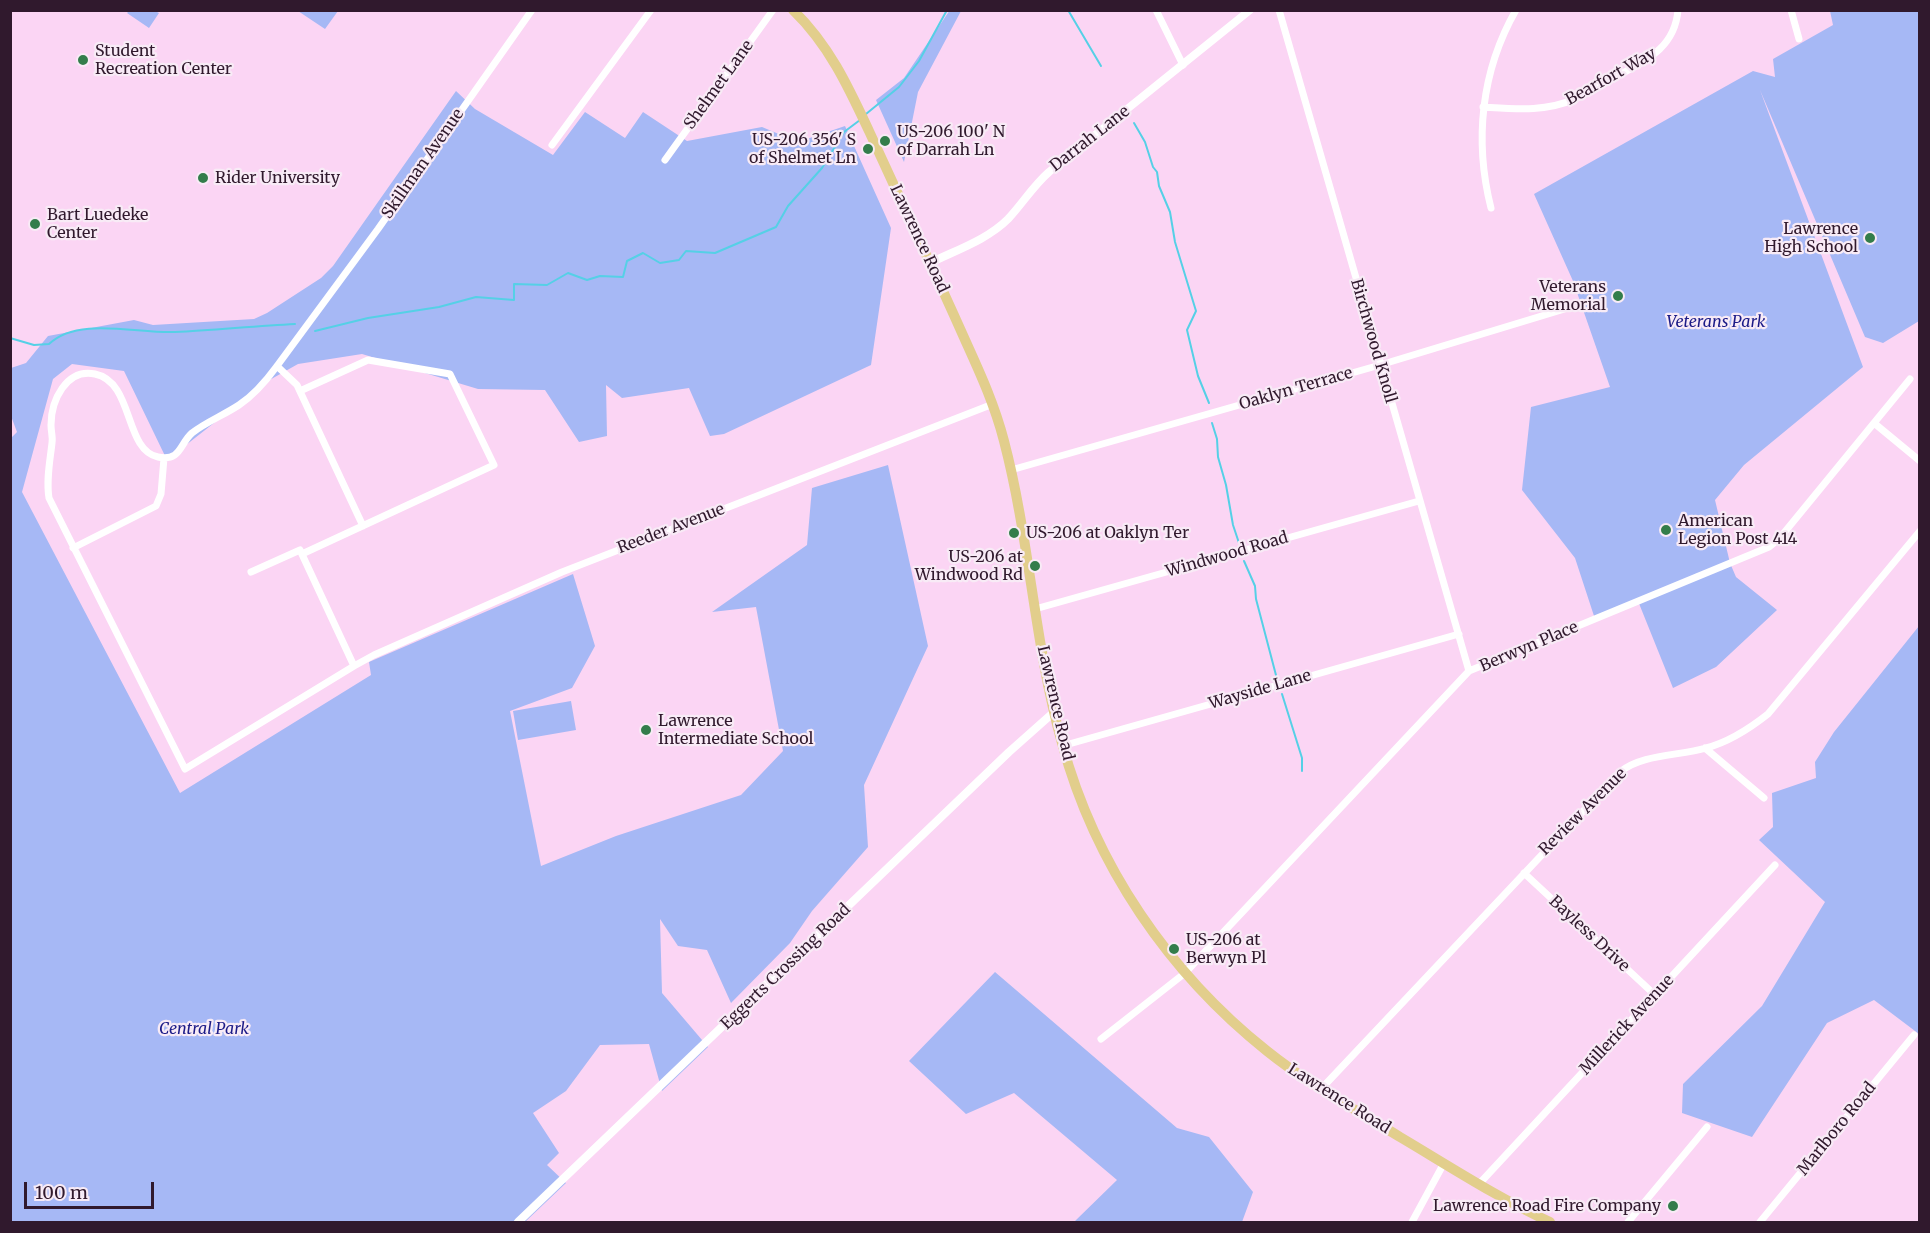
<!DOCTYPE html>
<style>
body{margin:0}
#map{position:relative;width:1930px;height:1233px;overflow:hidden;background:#fbd5f4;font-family:Merriweather,serif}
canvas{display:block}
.frame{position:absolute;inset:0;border:12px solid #30192d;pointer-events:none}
.scale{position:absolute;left:24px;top:1182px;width:130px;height:27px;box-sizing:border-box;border:3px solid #30192d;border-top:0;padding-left:8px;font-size:18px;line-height:21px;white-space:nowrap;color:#30192d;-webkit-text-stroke:4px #f8ebf6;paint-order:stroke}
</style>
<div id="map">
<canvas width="1930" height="1233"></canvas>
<div class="frame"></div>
<div class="scale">100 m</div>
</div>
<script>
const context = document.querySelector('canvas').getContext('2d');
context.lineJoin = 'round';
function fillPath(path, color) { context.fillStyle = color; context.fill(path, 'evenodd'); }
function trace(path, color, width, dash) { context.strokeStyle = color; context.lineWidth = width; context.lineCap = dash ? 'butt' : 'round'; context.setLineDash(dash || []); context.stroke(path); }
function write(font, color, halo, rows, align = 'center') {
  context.font = font + ' Merriweather,serif'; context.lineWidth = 4.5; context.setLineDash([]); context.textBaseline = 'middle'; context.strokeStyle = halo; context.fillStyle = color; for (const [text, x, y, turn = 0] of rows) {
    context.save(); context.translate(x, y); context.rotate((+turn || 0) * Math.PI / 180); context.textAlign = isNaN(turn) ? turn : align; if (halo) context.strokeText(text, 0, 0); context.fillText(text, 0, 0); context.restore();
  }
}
fillPath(new Path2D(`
 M950 10 961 11 918 92 904 162 876 100 904 78Z
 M155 11 159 13 149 28 127 13 129 11Z
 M298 11H338L325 29Z
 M1830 11H1919V321L1883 343 1865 337 1760 90 1863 367 1744 465 1715 500 1730 563 1736 577 1777 610 1716 667 1673 688 1638 601 1595 619 1575 558 1522 490 1531 407 1610 387 1573 281 1534 194 1753 71 1775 77 1773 59 1833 25Z
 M456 91 475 109 553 155 585 112 625 138 643 112 687 141 762 127 798 142 845 126 891 228 871 365 724 434 710 436 689 388 622 398 606 385 607 436 579 442 545 390 478 389 362 354 298 364 266 382 167 460 124 371 72 364 53 379 22 492 180 793 371 675 369 662 573 574 595 646 572 688 510 711 541 866 616 836 741 795 783 751 756 607 712 612 807 545 812 488 888 465 928 646 864 785 868 847 812 911 790 943 731 1003 707 950 678 946 660 919 662 993 708 1047 662 1091 649 1044 600 1045 566 1091 533 1113 559 1153 547 1165 566 1183 525 1222H11L10 439 17 432 11 416V368L26 363 48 336 134 320 153 325 254 319 267 313 321 278 333 266Z
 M1919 626V1034L1874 1000 1827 1023 1752 1137 1682 1113 1683 1084 1762 1006 1825 902 1759 840 1773 827 1772 793 1816 778 1815 762 1834 732Z
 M571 701 576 730 518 740 513 711Z
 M995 972 1177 1128 1209 1137 1253 1192 1242 1222H1076L1075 1221 1117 1180 1014 1093 966 1114 909 1061Z`), '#a6b8f5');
trace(new Path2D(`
 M1068 10 1101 66
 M866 114 899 87 919 61 947 10
 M1134 123 1145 142 1153 167 1157 172 1159 186 1170 212 1175 242 1196 311 1187 330 1198 376 1209 403
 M315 331 368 318 439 307 476 297 514 300V284L547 285 568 273 587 280 600 276 623 277 627 261 643 253 660 263 679 260 686 251 715 253 776 227 788 206 822 168 844 132 860 120
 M10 338 34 345 49 344C78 316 138 334 175 332 215 330 255 326 295 324
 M1212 423 1217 439 1218 457 1226 485 1233 525 1239 543
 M1244 561 1255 586 1256 599 1277 679
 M1282 694 1302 758V771`), '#55d0e6', 2);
trace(new Path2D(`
 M1156 10 1183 65
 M1279 10 1469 671
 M1791 10 1799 39
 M1483 107C1516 109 1545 112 1575 99 1591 91 1606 82 1621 74 1649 59 1675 46 1678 10
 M552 145 651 10
 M665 160 773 10
 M1491 208C1474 141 1481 71 1516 10
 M277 366 297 385 363 526
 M300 391 368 360 450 374 494 465 302 554
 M1874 423 1920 461
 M1011 470 1380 365 1581 304
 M73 548 156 506 161 494 164 458
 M251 572 300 550 354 666 185 769 49 498C46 480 50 461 52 443 53 437 51 432 51 425 51 401 66 368 95 374 134 382 124 450 158 457 181 462 180 443 192 433 206 422 224 415 239 405 254 395 266 381 277 366L378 229 532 10
 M1035 609 1419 501
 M354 666 374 655 562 572 993 404
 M1062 746 1459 634
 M1705 748 1764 798
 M1524 873 1655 995
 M1101 1039 1185 973 1469 671 1769 547 1779 539 1910 379
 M1321 1089 1620 772C1642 754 1679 756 1706 748 1729 742 1749 729 1768 714L1920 531
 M1479 1184 1775 865
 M1412 1222 1444 1163
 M1628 1222 1707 1127
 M1760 1222 1914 1035`), '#fff', 7);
trace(new Path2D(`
 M930 263C956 250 987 240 1008 219 1023 203 1033 186 1049 172L1250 10
 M518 1222 1009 752 1054 712`), '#fff', 8);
trace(new Path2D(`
 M793 10C829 45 848 86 869 131 885 165 900 199 916 233 933 269 950 306 966 342 981 375 995 406 1004 441 1030 540 1034 644 1062 743 1095 865 1169 973 1267 1051 1308 1084 1355 1109 1400 1137 1449 1166 1498 1198 1550 1222`), '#e2ce8c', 10);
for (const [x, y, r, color] of [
 [83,60,6,"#337d4b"],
 [885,141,6,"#337d4b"],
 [868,149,6,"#337d4b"],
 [203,178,6,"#337d4b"],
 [35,224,6,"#337d4b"],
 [1870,238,6,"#337d4b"],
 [1618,296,6,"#337d4b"],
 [1666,530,6,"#337d4b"],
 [1014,533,6,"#337d4b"],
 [1035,566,6,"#337d4b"],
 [646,730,6,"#337d4b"],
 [1174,949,6,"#337d4b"],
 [1673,1206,6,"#337d4b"]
]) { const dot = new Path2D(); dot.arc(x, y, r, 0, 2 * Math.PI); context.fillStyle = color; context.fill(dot); trace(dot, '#f8ebf6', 2); }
write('16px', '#30192d', '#f8ebf6', [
 ["Student",95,51],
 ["Recreation Center",95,69],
 ["US-206 100' N",897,132],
 ["of Darrah Ln",897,150],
 ["US-206 356' S",856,140,"right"],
 ["of Shelmet Ln",856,158,"right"],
 ["Rider University",215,178],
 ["Bart Luedeke",47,215],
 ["Center",47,233],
 ["Lawrence",1858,229,"right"],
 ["High School",1858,247,"right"],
 ["Veterans",1606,287,"right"],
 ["Memorial",1606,305,"right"],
 ["American",1678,521],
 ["Legion Post 414",1678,539],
 ["US-206 at Oaklyn Ter",1026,533],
 ["US-206 at",1023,557,"right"],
 ["Windwood Rd",1023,575,"right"],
 ["Lawrence",658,721],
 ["Intermediate School",658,739],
 ["US-206 at",1186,940],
 ["Berwyn Pl",1186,958],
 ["Lawrence Road Fire Company",1661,1206,"right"]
], 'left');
write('16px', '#30192d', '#f8ebf6', [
 ["Bearfort Way",1611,77,-29],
 ["Shelmet Lane",719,85,-54],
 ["Darrah Lane",1090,139,-38],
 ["Skillman Avenue",423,164,-55],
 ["Lawrence Road",919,239,65],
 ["Birchwood Knoll",1373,341,74],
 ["Oaklyn Terrace",1296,389,-16],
 ["Reeder Avenue",671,529,-21],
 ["Windwood Road",1227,555,-16],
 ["Berwyn Place",1529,647,-23],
 ["Wayside Lane",1260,690,-16],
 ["Lawrence Road",1055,703,77],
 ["Review Avenue",1583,812,-45],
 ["Bayless Drive",1589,934,43],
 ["Eggerts Crossing Road",786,967,-44],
 ["Millerick Avenue",1627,1025,-47],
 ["Lawrence Road",1339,1099,32],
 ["Marlboro Road",1837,1129,-51]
]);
write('italic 16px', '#1c1b87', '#f8ebf6', [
 ["Veterans Park",1716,322],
 ["Central Park",204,1029]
]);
</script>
